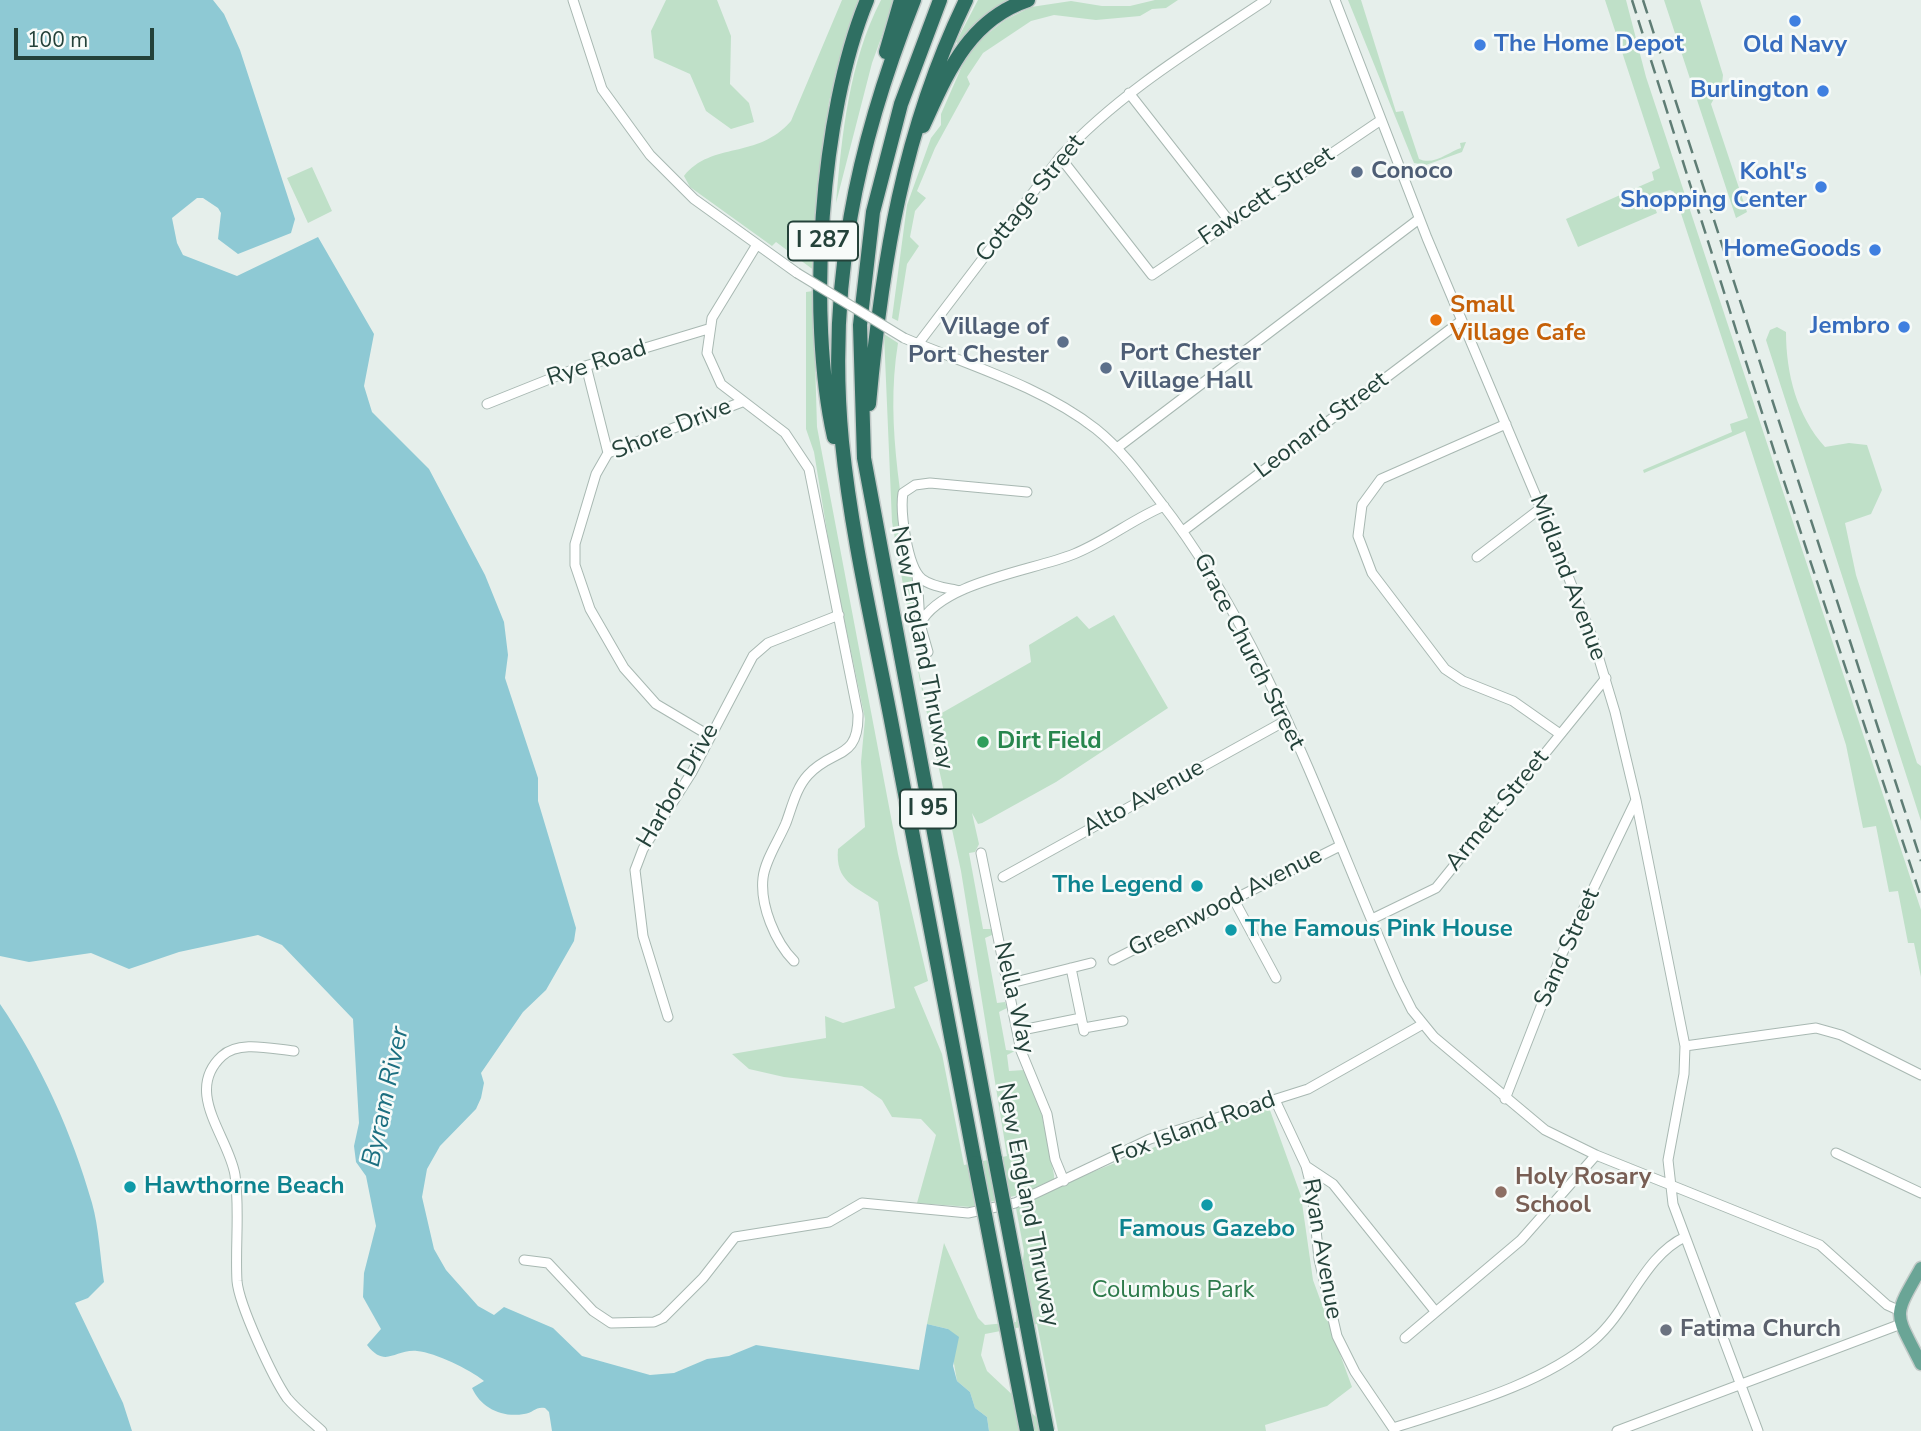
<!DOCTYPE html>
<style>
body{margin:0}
#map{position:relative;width:1921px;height:1431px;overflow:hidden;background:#e6efeb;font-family:"Nunito Sans",sans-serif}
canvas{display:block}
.scale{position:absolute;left:14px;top:28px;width:140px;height:32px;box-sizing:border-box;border:4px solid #24423a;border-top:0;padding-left:9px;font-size:21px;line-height:24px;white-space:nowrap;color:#24423a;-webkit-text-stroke:5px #f7fbf9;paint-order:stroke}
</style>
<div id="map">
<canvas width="1921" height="1431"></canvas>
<div class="scale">100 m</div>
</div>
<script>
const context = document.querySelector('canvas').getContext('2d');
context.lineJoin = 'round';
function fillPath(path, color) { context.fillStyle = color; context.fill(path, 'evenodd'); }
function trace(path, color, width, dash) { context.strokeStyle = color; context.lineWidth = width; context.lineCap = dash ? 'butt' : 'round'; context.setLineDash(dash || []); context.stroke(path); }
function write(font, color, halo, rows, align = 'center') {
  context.font = font + ' "Nunito Sans",sans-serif'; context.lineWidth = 5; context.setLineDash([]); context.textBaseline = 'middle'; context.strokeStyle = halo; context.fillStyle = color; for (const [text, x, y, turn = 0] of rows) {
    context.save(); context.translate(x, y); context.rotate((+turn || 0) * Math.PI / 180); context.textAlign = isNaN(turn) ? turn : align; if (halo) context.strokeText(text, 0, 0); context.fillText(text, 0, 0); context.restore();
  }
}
fillPath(new Path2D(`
 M666 0H717L731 36 730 84 749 103 754 122 731 129 706 111 690 74 654 58 651 31Z
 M842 0H859L829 101 815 271 776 242 772 246 690 187 684 176C712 141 757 160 791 121Z
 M881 0H895L872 63 836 203C842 134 849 62 881 0Z
 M978 0H1017L959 44 956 42Z
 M1155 0H1178L1166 8 1152 9 1140 16 1096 20 1054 15 1031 21 983 53 967 77 970 84 935 148 917 191 926 198 915 211 910 237 919 246 907 264 898 321 892 318 907 205 931 138 941 125V114L966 57 981 39 1005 20 1031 7 1071 1 1102 6H1130Z
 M1348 0H1361L1396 112 1403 111 1419 159C1434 166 1450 151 1461 148L1460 143 1466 142 1462 152 1426 165 1414 163Z
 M1605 0H1626L1646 77 1692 216 1921 910V977L1914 943H1908L1898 891 1889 892 1876 826 1863 828 1846 745 1745 431 1644 473 1643 470 1732 432 1730 424 1748 418 1674 192 1670 190 1650 196 1657 213 1578 247 1566 219 1654 180 1652 172 1660 168Z
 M1664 0H1700L1723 75 1722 84 1711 104 1747 212 1736 218Z
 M312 167 332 211 308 223 287 178Z
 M813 291 817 427 898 854 928 981 914 987 942 1054 964 1165 1007 1156 961 871 920 681 892 522 884 334 898 343C884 429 905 512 916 597 917 610 914 622 914 634 916 675 930 716 947 752L940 714 1031 662 1029 645 1077 616 1089 629 1114 615 1168 708 1056 782 982 823 978 824 972 813 979 844 975 852 969 853 983 929H992V935L985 938 997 1003 1005 1002 1007 1008 999 1012 1006 1050 1015 1051 1007 1055 1009 1071 1024 1070 1041 1111 1054 1175V1179L1022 1194 970 1207 917 1203 936 1135 921 1119 892 1117 882 1100 862 1086 784 1077 749 1069 732 1054 826 1038 825 1016 843 1023 895 1008 878 902C855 886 835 882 838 849L865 827 861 762 865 719 831 556 814 452 806 429V292Z
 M1777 327 1786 332C1786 374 1797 416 1825 447L1849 443 1867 445 1882 490 1871 514 1845 523 1856 575 1917 763 1921 766V821L1766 340 1770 330Z
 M1267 1102 1301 1196 1313 1280 1352 1387 1327 1406 1265 1425 1266 1431H1058L1037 1324 985 1334 981 1355 987 1371 1051 1431H989L987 1417 975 1408 970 1392 957 1381 948 1329 927 1324 944 1243 978 1318 985 1325 1016 1322 1024 1251 1015 1203Z`), '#bfe0c8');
fillPath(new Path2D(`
 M0 0H213L224 14 240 50 295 219 291 233 238 254 218 239 221 213 218 208 203 198H197L172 218 177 243 183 255 237 276 318 237 374 334 364 386 372 412 429 469 485 575 504 622 508 655 505 678 538 778V801L576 928 574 941 546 990 523 1012 481 1073 484 1083 481 1098 476 1109 440 1146 427 1169 422 1197 434 1249 446 1270 478 1306 494 1315 504 1307 553 1328 582 1356 650 1375 674 1373 707 1359 729 1356 756 1345 919 1370 927 1324 948 1329 959 1337 953 1366 957 1381 970 1392 975 1408 987 1417 989 1431H552L549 1412 545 1408C536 1406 533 1413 524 1414 502 1418 481 1408 472 1388L484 1381C469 1369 436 1353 417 1351 394 1349 386 1369 367 1345L381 1329 363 1297 364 1273 376 1226 366 1176 356 1162 354 1146 359 1123 353 1019 282 945 258 935 179 952 129 969 91 953 29 962 0 956Z
 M0 1004C41 1064 72 1133 92 1203 99 1228 100 1256 104 1282L88 1298 75 1303 123 1403 132 1431H0Z`), '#8ec9d4');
const minor = new Path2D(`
 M573 0 602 89 650 155 694 199 797 273
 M1335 0 1427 238 1541 508 1593 639 1615 712 1636 800 1685 1046 1684 1074 1668 1160 1673 1204 1758 1431
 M1129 93 1230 222
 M1060 157 1152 275 1381 120
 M756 246 712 318 707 353 721 384 785 433 809 469 858 714C859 761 832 748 808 775 796 788 792 807 786 823 779 840 765 860 763 878 760 905 775 942 794 961
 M904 338C968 365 1041 386 1096 429 1121 449 1140 475 1159 500 1269 640 1327 822 1399 984L1412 1010 1434 1037 1545 1130 1596 1155 1820 1245 1887 1305 1898 1310
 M918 344 1060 157C1119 93 1194 48 1266 0
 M586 366 608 453
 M487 404 572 370 708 329
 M1506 424 1381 479 1362 505 1358 536 1372 573 1445 669 1463 681 1513 701 1560 734
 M1117 448 1419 219
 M1183 531 1461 321
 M1477 557 1541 508
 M917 573 920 624
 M960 591C948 588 932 587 922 579 907 567 900 511 903 493L915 485 930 483 1027 492
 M928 652 920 624C941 582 1032 571 1074 554 1106 541 1133 519 1164 506
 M710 736 656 704 624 668 590 609 575 565V544L596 474 608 453 742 402
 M981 853 1021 1051 1047 1114 1055 1159 1064 1181
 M1003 877 1285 721
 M1233 898 1276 978
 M1372 919 1436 888 1606 678
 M1113 960 1340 846
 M1071 968 1084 1031
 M1007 984 1091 963
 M668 1017 643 936 635 870 643 849 692 772 753 656 768 643 839 615
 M1084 1028 1123 1021
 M1017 1031 1081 1018
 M1685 1046 1816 1028 1841 1035 1921 1075
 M294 1051C272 1049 239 1040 222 1056 183 1092 229 1137 235 1175 240 1209 235 1246 237 1281 239 1305 273 1378 287 1398 297 1410 310 1420 322 1431
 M1505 1099 1560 958 1636 800
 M1275 1100 1306 1166 1312 1190 1319 1259 1337 1336 1355 1372 1395 1431
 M1836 1153 1921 1193
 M1306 1166 1333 1184 1435 1311
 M524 1260 548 1263 593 1311 611 1323 654 1322 663 1318 703 1278 735 1237 829 1222 862 1203 968 1213 1015 1203 1150 1139 1308 1089 1423 1024
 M1405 1338 1521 1240 1596 1155
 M1393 1428C1458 1407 1542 1385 1594 1340 1629 1310 1644 1256 1685 1237
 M1617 1431 1901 1324`);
const major = new Path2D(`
 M1921 1268C1891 1320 1895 1311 1921 1364`);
const highway = new Path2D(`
 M914 0C856 146 827 284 842 442 852 541 876 639 894 736 921 878 948 1021 975 1163
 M940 0 901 104 873 212 860 325 864 458 995 1159
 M886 52 901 0
 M923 126C947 74 968 20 1028 0
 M869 404C882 262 903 130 966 0
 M834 437C807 316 820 114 867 0`);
trace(minor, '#a8b8b2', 11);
trace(major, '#c2cac8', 15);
trace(highway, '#c2cac8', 17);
trace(minor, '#fff', 9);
trace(major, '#6aa596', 12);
trace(highway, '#2f6f62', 14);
trace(new Path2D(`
 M1632 0 1775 454 1921 897
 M1643 0 1921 861`), '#5f7d75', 2.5, [14, 7]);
const minorBridge = new Path2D(`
 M797 273 904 338`);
const highwayBridge = new Path2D(`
 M995 1159 1047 1431
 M975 1163 1027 1431`);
trace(minorBridge, '#a8b8b2', 11, []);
trace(highwayBridge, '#c2cac8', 17, []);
trace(minorBridge, '#fff', 9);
trace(highwayBridge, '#2f6f62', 14);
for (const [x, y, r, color] of [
 [1795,21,7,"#3f7fe0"],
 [1480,45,7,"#3f7fe0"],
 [1823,91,7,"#3f7fe0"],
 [1357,172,7,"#5c6f8a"],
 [1821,187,7,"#3f7fe0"],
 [1875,250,7,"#3f7fe0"],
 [1436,320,7,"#e8710a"],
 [1904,327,7,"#3f7fe0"],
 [1063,342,7,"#5c6f8a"],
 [1106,368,7,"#5c6f8a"],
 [983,742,7,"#2e9e5b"],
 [1197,886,7,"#0f9aa8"],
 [1231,930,7,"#0f9aa8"],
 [130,1187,7,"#0f9aa8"],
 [1501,1192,7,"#8d6e63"],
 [1207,1205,7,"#0f9aa8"],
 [1666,1330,7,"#6b7280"]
]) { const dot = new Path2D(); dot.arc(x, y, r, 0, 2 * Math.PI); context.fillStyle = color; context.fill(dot); trace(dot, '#f7fbf9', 2.5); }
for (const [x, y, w] of [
 [823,241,70],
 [928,809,56]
]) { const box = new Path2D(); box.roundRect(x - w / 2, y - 19.5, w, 39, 5); context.fillStyle = '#f7fbf9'; context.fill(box); trace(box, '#24423a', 2); }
write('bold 23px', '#24423a', null, [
 ["I 287",823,241],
 ["I 95",928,809]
]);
write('bold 24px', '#366cbe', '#f7fbf9', [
 ["The Home Depot",1494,45,"left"],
 ["Old Navy",1795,46,"center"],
 ["Burlington",1809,91],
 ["Kohl's",1807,173],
 ["Shopping Center",1807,201],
 ["HomeGoods",1861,250],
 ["Jembro",1890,327]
], 'right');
write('bold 24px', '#4e5e75', '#f7fbf9', [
 ["Conoco",1371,172],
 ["Village of",1049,328,"right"],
 ["Port Chester",1049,356,"right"],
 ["Port Chester",1120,354],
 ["Village Hall",1120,382]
], 'left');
write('24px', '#24423a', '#f7fbf9', [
 ["Fawcett Street",1267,197,-34],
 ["Cottage Street",1031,199,-51],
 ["Rye Road",597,364,-18],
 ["Leonard Street",1322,426,-37],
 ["Shore Drive",672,430,-22],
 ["Midland Avenue",1567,578,69],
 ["New England Thruway",921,648,79],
 ["Grace Church Street",1248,652,63],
 ["Harbor Drive",679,786,-60],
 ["Alto Avenue",1144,799,-29],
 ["Armett Street",1498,811,-51],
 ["Greenwood Avenue",1226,903,-27],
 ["Sand Street",1568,948,-66],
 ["Nella Way",1013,998,77],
 ["Fox Island Road",1194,1129,-20],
 ["New England Thruway",1027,1205,79],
 ["Ryan Avenue",1321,1249,80]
]);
write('bold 24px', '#c56008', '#f7fbf9', [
 ["Small",1450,306],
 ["Village Cafe",1450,334]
], 'left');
write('bold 24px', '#27864d', '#f7fbf9', [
 ["Dirt Field",997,742]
], 'left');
write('bold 24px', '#0d838f', '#f7fbf9', [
 ["The Legend",1183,886,"right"],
 ["The Famous Pink House",1245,930],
 ["Hawthorne Beach",144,1187],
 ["Famous Gazebo",1207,1230,"center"]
], 'left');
write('bold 24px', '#785e54', '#f7fbf9', [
 ["Holy Rosary",1515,1178],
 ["School",1515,1206]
], 'left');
write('24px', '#2d7a4b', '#f7fbf9', [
 ["Columbus Park",1173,1291]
]);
write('bold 24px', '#5b616d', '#f7fbf9', [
 ["Fatima Church",1680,1330]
], 'left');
write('italic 26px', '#1c6f80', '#f7fbf9', [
 ["Byram River",387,1097,-78]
]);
</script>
